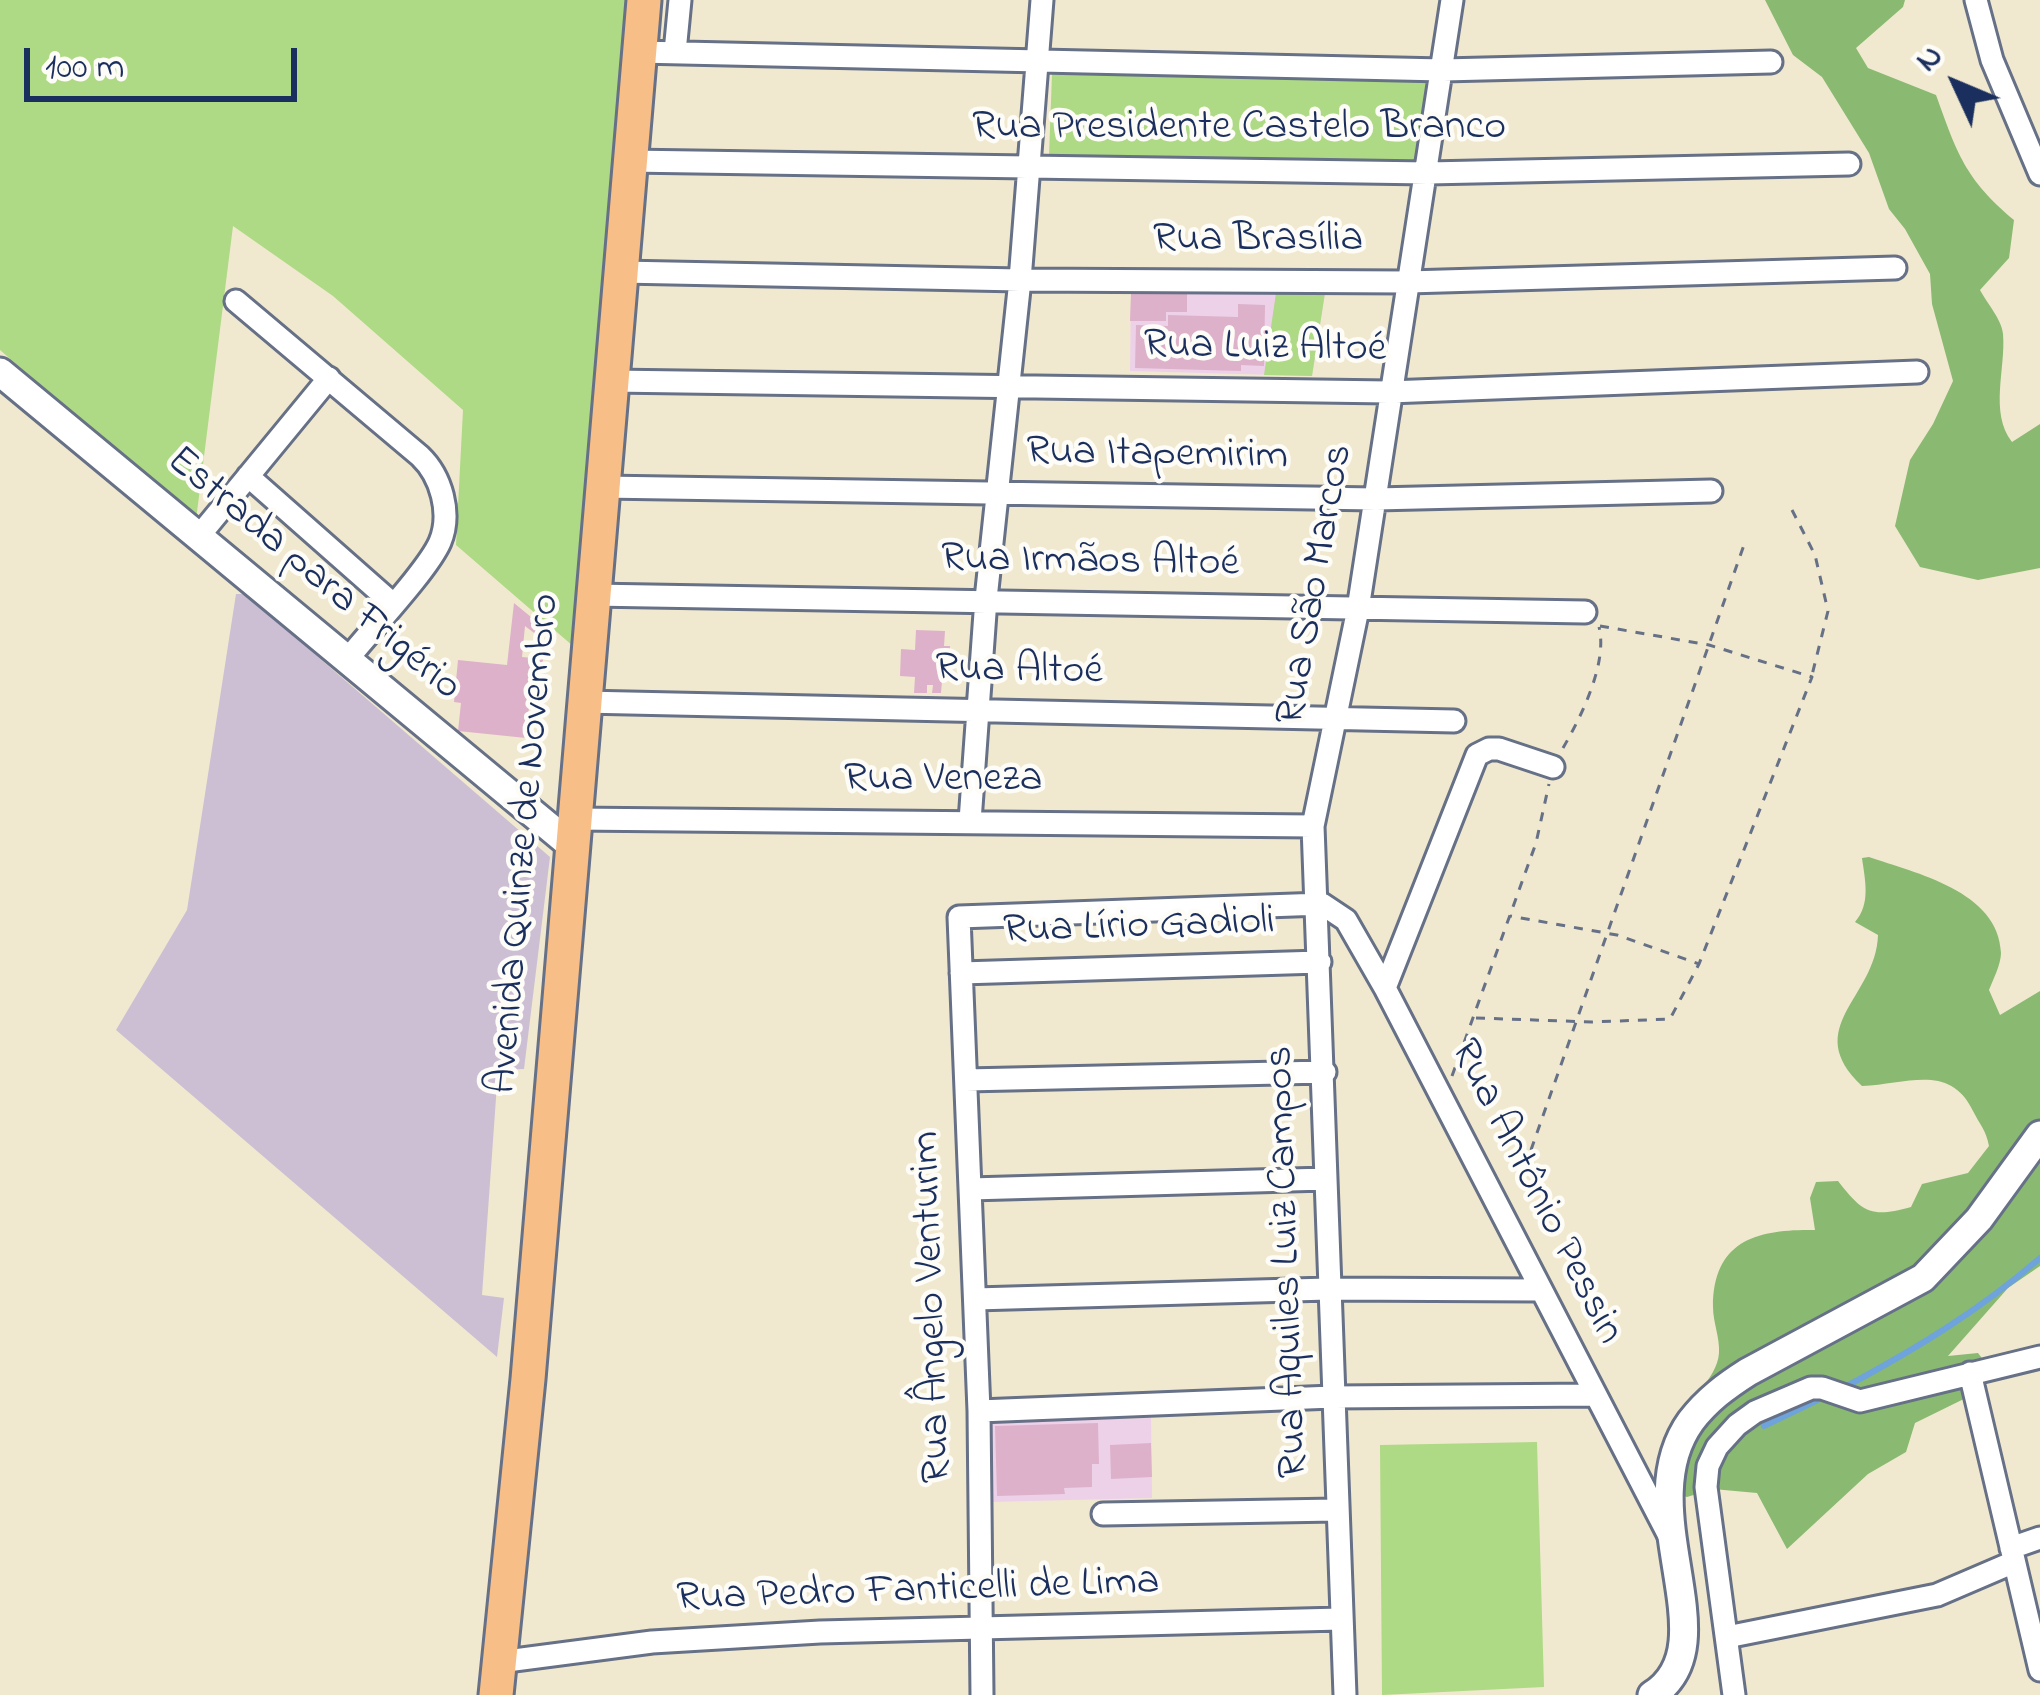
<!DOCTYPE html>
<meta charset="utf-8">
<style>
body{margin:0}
#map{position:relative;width:2040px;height:1695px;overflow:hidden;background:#f0e9cf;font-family:"Indie Flower",sans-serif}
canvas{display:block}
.north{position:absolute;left:1896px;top:24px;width:120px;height:120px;-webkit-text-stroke:9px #fdfcf7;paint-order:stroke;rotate:314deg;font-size:33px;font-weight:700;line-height:48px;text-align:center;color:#1b2f5e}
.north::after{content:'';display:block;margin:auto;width:42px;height:54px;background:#1b2f5e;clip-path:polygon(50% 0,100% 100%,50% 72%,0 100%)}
.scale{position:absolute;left:24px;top:48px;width:273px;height:54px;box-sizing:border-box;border:6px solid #1b2f5e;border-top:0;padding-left:15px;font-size:36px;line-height:42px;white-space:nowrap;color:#1b2f5e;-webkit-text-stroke:9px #fdfcf7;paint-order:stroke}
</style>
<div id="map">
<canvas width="2040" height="1695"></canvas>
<div class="north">N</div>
<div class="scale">100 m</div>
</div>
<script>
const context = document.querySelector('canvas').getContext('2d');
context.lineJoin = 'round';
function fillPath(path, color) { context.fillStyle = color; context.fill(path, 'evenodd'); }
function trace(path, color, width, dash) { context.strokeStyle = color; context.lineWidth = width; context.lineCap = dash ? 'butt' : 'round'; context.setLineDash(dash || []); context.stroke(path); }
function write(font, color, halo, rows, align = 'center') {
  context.font = font + ' "Indie Flower",sans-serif'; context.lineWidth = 9; context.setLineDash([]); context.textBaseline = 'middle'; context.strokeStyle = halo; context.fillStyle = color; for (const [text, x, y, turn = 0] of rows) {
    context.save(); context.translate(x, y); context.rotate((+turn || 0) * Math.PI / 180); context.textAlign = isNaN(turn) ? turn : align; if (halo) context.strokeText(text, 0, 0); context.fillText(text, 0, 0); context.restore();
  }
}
fillPath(new Path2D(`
 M1131 293H1325L1312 376 1130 371Z
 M1151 1418 1152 1498 990 1502 989 1422Z`), '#edd1e9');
fillPath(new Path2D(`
 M236 594H245L550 857 524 1069 498 1070 482 1295 504 1298 497 1357 116 1030 187 910Z`), '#ccbfd4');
fillPath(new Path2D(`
 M0 0H626L573 646 456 545 463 410 333 296 233 226 196 520 0 350Z
 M1052 74 1429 77 1415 161 1049 156Z
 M1276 293H1325L1312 376 1264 375Z
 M1537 1442 1544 1687 1382 1695 1380 1445Z`), '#aed985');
fillPath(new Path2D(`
 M1765 0H1905L1903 7 1856 48 1868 68 1936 95C1957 153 1965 179 2014 220L2009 258 1980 290C1987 303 2002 320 2003 334 2006 369 1989 412 2012 442L2040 424V568L1978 580 1920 567 1895 526 1910 460 1933 424 1953 381 1932 304 1930 274 1905 229 1889 209 1869 153 1822 77 1793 55Z
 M1869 857C1915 873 1999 891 2001 953 2001 964 1993 980 1989 990L2000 1015 2040 991V1266L2008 1288 1948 1356 1978 1353 1991 1370 1978 1392 1915 1423 1906 1452 1868 1474 1787 1549 1757 1493 1713 1489 1687 1497 1669 1491C1672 1470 1672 1446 1677 1426 1685 1399 1717 1381 1719 1353 1720 1338 1713 1322 1713 1307 1713 1239 1759 1229 1815 1230L1810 1198 1816 1182 1838 1181C1863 1213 1871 1218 1911 1207L1922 1184 1968 1173 1989 1146C1986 1130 1980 1125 1973 1111 1950 1063 1908 1084 1862 1086 1800 1027 1876 998 1878 935L1855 922C1871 904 1865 880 1862 858Z`), '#8ab972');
trace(new Path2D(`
 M1843 1388C1914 1350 1979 1311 2040 1258
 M1764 1426 1826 1396`), '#6ea3db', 6);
fillPath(new Path2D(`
 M1131 293H1187V312H1166V321H1130Z
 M1238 304 1265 305 1264 366 1241 365V371L1135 368 1136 325 1168 326V315L1238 317Z
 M514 603 548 631 542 639 525 626 522 657 543 659 537 707H529L526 738 458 731 461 703 454 702 458 660 507 665Z
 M916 630 945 631 944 646H950L949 668H943L941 693H932L933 685H927V693H914L915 677 900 676 901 649 915 650Z
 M1098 1423 1099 1464H1092V1487L1064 1488 1065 1494 997 1496 995 1426Z
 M1151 1443 1152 1477 1111 1479 1110 1445Z`), '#ddb1c9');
const minor = new Path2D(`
 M1976 0 1992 60 2040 174
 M638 52 1443 70 1771 62
 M675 52 680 0
 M628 161 1428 173 1849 164
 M621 272 1020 280 1408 282 1895 268
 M236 301 420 456C441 476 452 513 440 542 428 570 369 632 347 660
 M611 381 1389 392 1917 372
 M248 476 392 603
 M602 487 1376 499 1711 491
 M199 536 329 378
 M592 595 1585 612
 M583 702 1454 721
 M573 819 1313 826
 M970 821 986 599 1020 280 1042 0
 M961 973 1320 962
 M1385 988 1477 755 1489 749H1499L1553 767
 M966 1080 1325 1072
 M970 1189 1326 1179
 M975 1299 1328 1289 1539 1290
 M1970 1373 2040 1670
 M979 1411 1333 1397 1594 1395
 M1103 1514 1336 1510
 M2011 1548 2040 1538
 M1727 1637 1937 1595 2014 1562
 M499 1662 652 1642 820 1632 1341 1619
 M982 1695 979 1411 959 917 1322 904 1346 920 1385 988 1668 1534
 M1345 1695 1313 826 1358 609 1452 0
 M1734 1695 1706 1487 1708 1466 1717 1447 1737 1425 1755 1412 1811 1388H1822L1860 1401 2040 1357`);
const tertiary = new Path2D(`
 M0 372 571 845
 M1652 1695C1732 1645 1627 1510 1691 1421 1707 1400 1726 1386 1748 1372L1923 1278 1979 1219 2040 1135`);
const primary = new Path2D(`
 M496 1695 528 1379 644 0`);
trace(minor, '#667086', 27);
trace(tertiary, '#667086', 33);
trace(primary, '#667086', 39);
trace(new Path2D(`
 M1792 510 1815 555 1828 611 1812 675
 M1600 626 1709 645 1812 677 1699 964
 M1563 748C1581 717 1608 663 1599 627
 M1476 1018 1592 1022 1670 1019 1699 964 1617 935 1510 916
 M1452 1076 1536 843 1549 784
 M1519 1184 1744 545`), '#667086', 3, [9, 9]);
trace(minor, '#fff', 21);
trace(tertiary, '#fff', 27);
trace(primary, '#f7be87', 33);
write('42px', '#1b2f5e', '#fdfcf7', [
 ["Rua Presidente Castelo Branco",1239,130],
 ["Rua Brasília",1258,242],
 ["Rua Luiz Altoé",1265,350,1],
 ["Rua Itapemirim",1157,457,1],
 ["Rua Irmãos Altoé",1090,564,1],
 ["Estrada para Frigério",312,576,40],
 ["Rua São Marcos",1318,585,-80],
 ["Rua Altoé",1019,673,1],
 ["Rua Veneza",943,782],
 ["Avenida Quinze de Novembro",527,844,-85],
 ["Rua Lírio Gadioli",1139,929,-2],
 ["Rua Antônio Pessin",1534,1193,63],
 ["Rua Aquiles Luiz Campos",1290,1262,-92],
 ["Rua Ângelo Venturim",935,1307,-92],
 ["Rua Pedro Fanticelli de Lima",918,1593,-2]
]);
</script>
